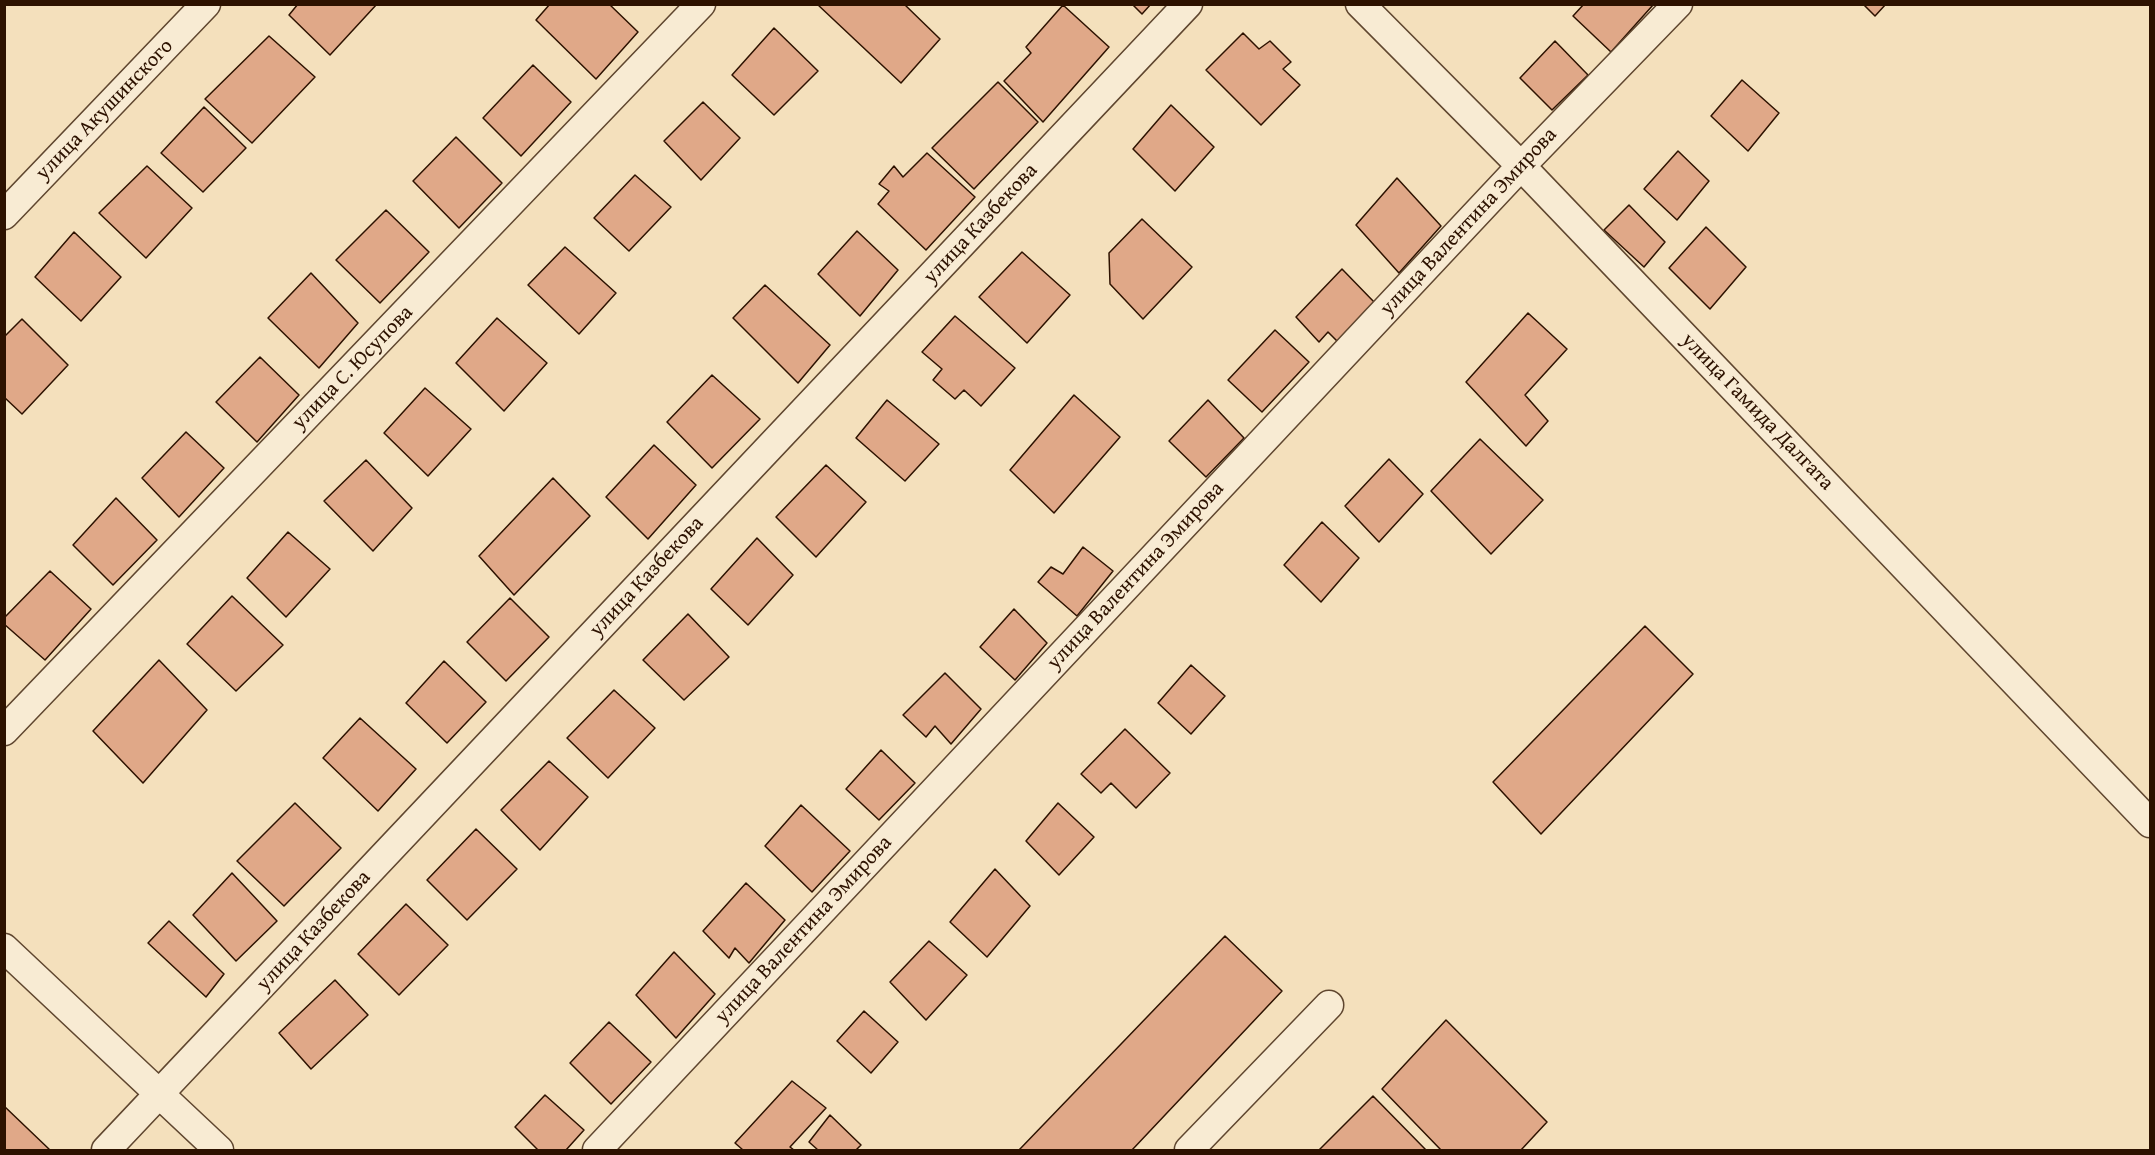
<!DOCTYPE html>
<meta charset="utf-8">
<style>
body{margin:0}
#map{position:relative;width:2155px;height:1155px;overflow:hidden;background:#f4e0bc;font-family:"Gentium Book Plus",serif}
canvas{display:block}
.frame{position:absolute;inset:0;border:6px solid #2d1200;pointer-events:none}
</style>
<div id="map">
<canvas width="2155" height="1155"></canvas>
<div class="frame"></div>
</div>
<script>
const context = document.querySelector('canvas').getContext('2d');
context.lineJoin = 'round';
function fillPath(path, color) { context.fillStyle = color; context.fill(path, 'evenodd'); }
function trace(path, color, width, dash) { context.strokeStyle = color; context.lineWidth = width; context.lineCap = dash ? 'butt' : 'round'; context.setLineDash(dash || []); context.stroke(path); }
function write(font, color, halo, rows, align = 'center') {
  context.font = font + ' "Gentium Book Plus",serif'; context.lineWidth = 4.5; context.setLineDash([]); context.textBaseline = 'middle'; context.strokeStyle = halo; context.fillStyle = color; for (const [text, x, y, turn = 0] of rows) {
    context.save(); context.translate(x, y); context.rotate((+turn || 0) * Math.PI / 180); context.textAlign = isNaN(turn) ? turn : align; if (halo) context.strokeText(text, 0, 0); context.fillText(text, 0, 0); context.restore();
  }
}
const building = new Path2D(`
 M298 4H377L330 55 289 15Z
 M550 4H609L638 32 596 79 536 20Z
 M817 4H904L940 39 901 83Z
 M1132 4H1151L1142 14Z
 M1584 4H1652L1653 5 1611 52 1573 16Z
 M1863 4H1886L1875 16Z
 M1063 5 1109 47 1043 122 1004 81 1031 53 1026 47Z
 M774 28 818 71 774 115 732 75Z
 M1243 33 1259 49 1270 41 1291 62 1283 69 1300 85 1261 125 1206 70Z
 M269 36 315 77 252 143 205 99Z
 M1555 41 1588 75 1552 110 1520 78Z
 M533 65 571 102 521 156 483 118Z
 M1742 80 1779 113 1748 151 1711 116Z
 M998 82 1038 122 974 189 932 148Z
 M703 102 740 138 701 180 664 141Z
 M1171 105 1214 147 1175 191 1133 149Z
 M204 107 246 148 203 192 161 153Z
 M456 137 502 183 459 228 413 181Z
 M1678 151 1709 181 1677 220 1644 189Z
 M927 153 975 197 926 250 878 204 889 191 879 184 894 166 903 177Z
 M147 166 192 208 146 258 99 213Z
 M635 175 671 207 629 251 594 218Z
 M1397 178 1441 226 1399 273 1356 225Z
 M1629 205 1665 242 1644 267 1604 230Z
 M386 210 429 252 380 303 336 260Z
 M1142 219 1192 267 1143 319 1110 284 1109 253Z
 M1706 227 1746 267 1710 309 1669 268Z
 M857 231 898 270 860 316 818 274Z
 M74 232 121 277 81 321 35 277Z
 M565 247 616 293 579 334 528 285Z
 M1022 252 1070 295 1027 343 979 297Z
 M1342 269 1375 303 1338 342 1328 332 1319 342 1296 317Z
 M311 273 358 323 319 368 268 318Z
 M765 285 830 345 798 383 733 318Z
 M1528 313 1567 349 1525 395 1548 421 1526 446 1466 382Z
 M955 316 1015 368 981 406 964 390 955 399 933 380 942 369 922 352Z
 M497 318 547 363 504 411 456 363Z
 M22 319 68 365 22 414 4 397V337Z
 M1275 330 1309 362 1262 412 1228 380Z
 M260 357 299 395 257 442 216 402Z
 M712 375 760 419 712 468 667 422Z
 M425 388 471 429 428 476 384 433Z
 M1074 395 1120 437 1054 513 1010 470Z
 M887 400 939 444 905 481 856 438Z
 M1208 400 1244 438 1206 477 1169 441Z
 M186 432 224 468 179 517 142 478Z
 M1480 439 1543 500 1491 554 1431 491Z
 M654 445 696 485 648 539 606 497Z
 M1389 459 1423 494 1379 542 1345 506Z
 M366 460 412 508 373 551 324 501Z
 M826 465 866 502 816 557 776 517Z
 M553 478 590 516 514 595 479 556Z
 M116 498 157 540 113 585 73 545Z
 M1322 522 1359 558 1321 602 1284 565Z
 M288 532 330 569 286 617 247 578Z
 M757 538 793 575 748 625 711 589Z
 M1083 547 1113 571 1077 616 1038 582 1051 567 1063 574Z
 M50 571 91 609 45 660 4 624V618Z
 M232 596 283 645 236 691 187 644Z
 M510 598 549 637 506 681 467 642Z
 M1014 609 1047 643 1015 680 980 647Z
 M688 614 729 657 684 700 643 660Z
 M1645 626 1693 674 1541 834 1493 782Z
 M159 660 207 710 143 783 93 731Z
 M444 661 486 702 447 743 406 703Z
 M1191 665 1225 696 1191 734 1158 703Z
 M945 673 981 709 951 744 935 726 926 737 903 715Z
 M614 690 655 728 608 778 567 738Z
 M360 718 416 769 378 811 323 758Z
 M1125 729 1170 773 1136 808 1111 783 1101 793 1081 774Z
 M881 750 915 783 879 820 846 789Z
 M549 761 588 797 540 850 501 810Z
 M295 803 341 848 284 906 237 861Z
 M1058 803 1094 837 1059 875 1026 841Z
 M801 805 850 851 812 892 765 846Z
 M476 829 517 869 467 920 427 880Z
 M995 869 1030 906 987 957 950 922Z
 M232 873 277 921 236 961 193 915Z
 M746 883 785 920 749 963 735 948 729 958 703 931Z
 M406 904 448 945 399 995 358 954Z
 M169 921 224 974 206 997 148 943Z
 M1225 936 1282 991 1132 1150H1019Z
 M929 941 967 975 926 1020 890 982Z
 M674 952 715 994 676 1038 636 995Z
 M335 980 368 1015 311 1069 279 1033Z
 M864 1011 898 1042 871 1073 837 1041Z
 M1446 1020 1547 1122 1521 1150H1441L1382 1089Z
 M609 1022 651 1062 611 1104 570 1063Z
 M792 1081 826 1108 790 1147 794 1150H743L735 1143Z
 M545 1095 584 1130 566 1150H538L515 1127Z
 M1373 1096 1426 1150H1319Z
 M4 1106 50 1150H4Z
 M830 1115 861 1145 856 1150H818L809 1142Z`);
fillPath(building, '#e0a888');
trace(building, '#2d1200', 1.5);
const street = new Path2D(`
 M1360 4 1521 166 2150 823
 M4 215 206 4
 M4 731 701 4
 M4 948 219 1150
 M106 1150 1188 4
 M597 1150 1521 166 1678 4
 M1189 1150 1329 1005`);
trace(street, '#5f462f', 31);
trace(street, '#f8ebd3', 28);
write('21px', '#2d1200', '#f8ebd3', [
 ["улица Акушинского",105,110,-46],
 ["улица Валентина Эмирова",1469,222,-47],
 ["улица Казбекова",981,224,-47],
 ["улица С. Юсупова",353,368,-46],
 ["улица Гамида Далгата",1757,412,46],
 ["улица Валентина Эмирова",1136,576,-47],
 ["улица Казбекова",647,577,-47],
 ["улица Валентина Эмирова",804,930,-47],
 ["улица Казбекова",314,931,-47]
]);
</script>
